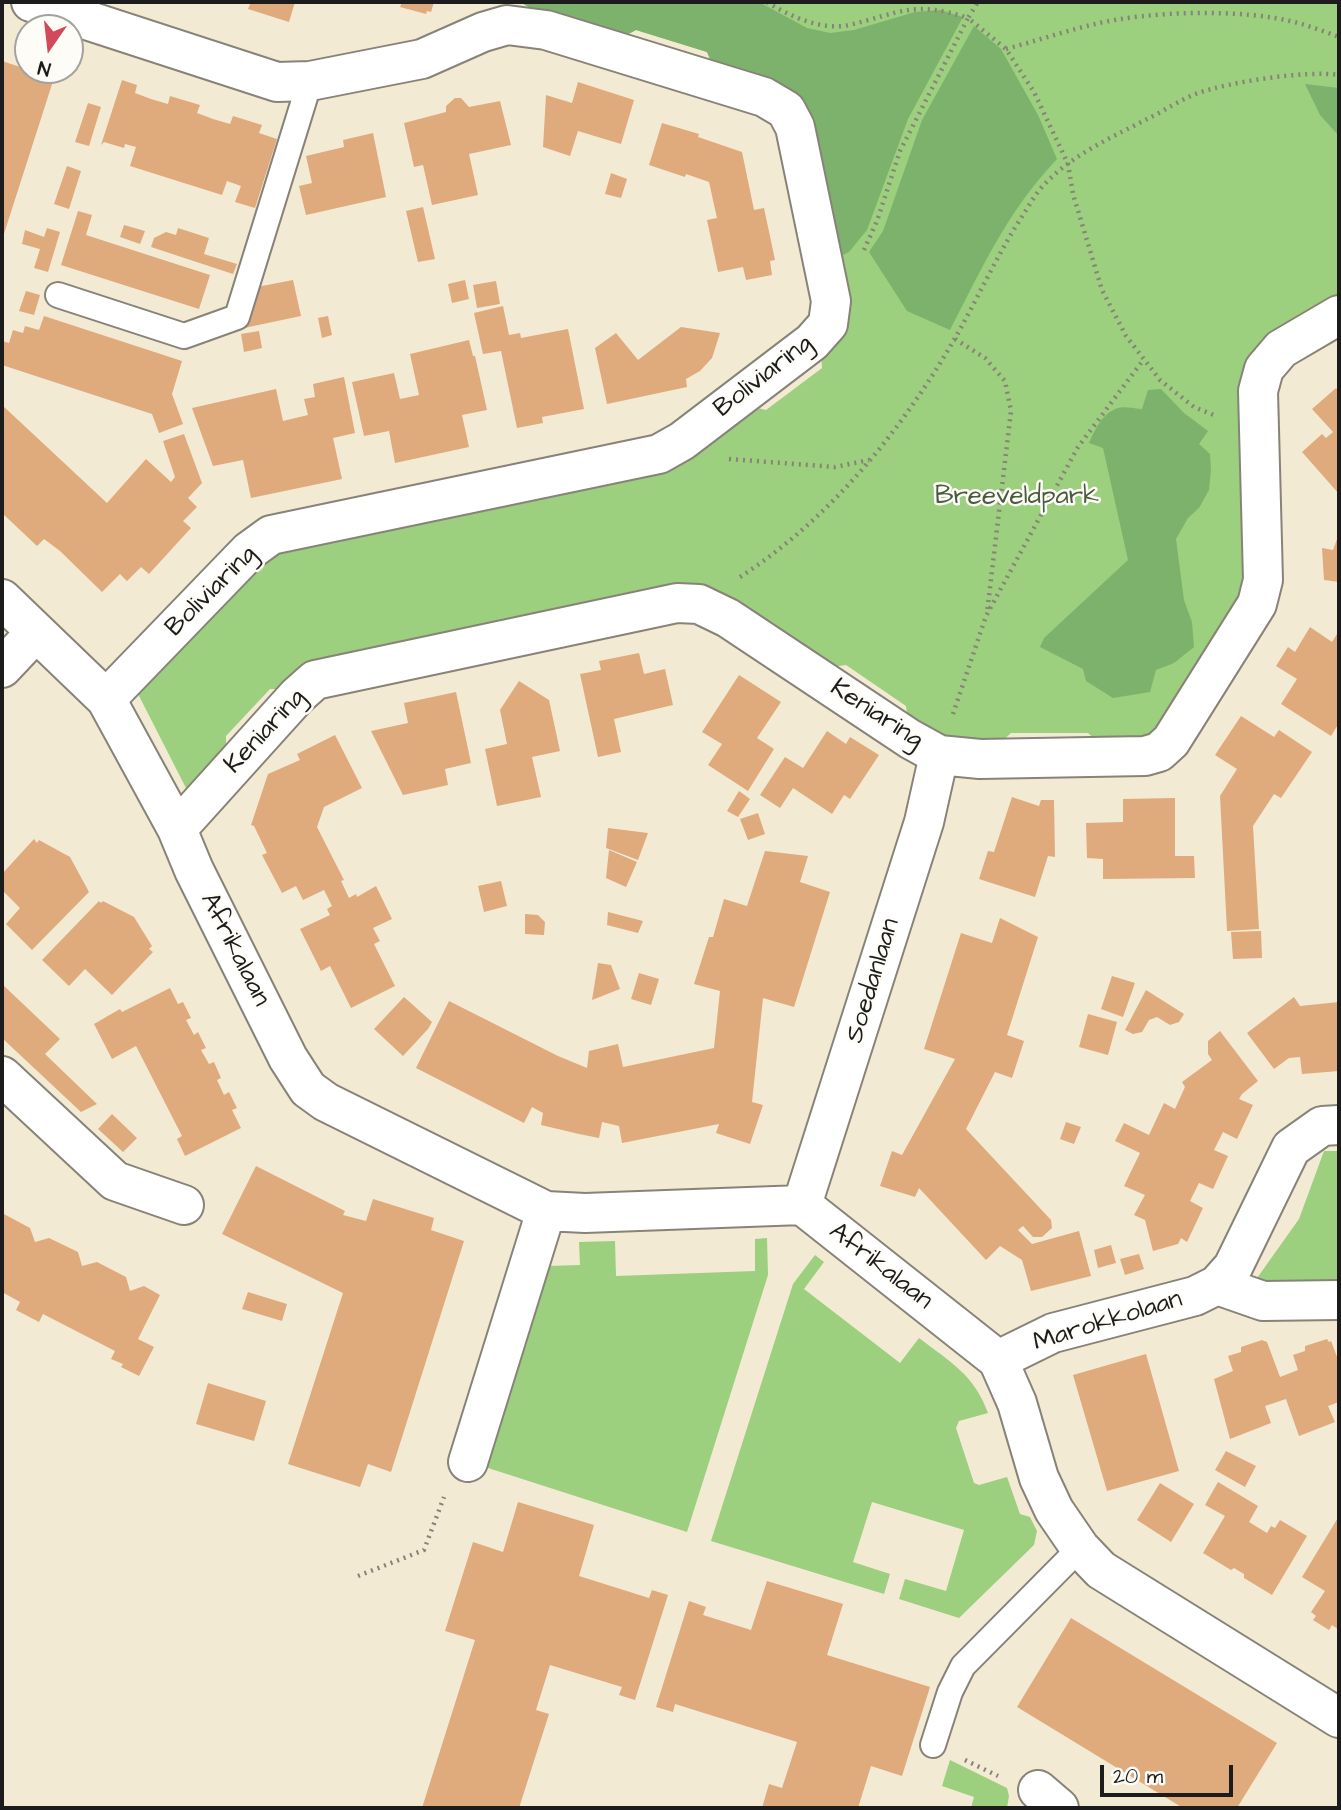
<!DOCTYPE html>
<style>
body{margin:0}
#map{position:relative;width:1341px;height:1810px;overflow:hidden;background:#f3ead4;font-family:"Architects Daughter",sans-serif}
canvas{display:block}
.frame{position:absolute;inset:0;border:4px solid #1c1c1c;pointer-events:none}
.north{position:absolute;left:14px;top:14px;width:70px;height:70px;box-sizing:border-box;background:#fdfcf7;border:2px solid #a3a29f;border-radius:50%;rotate:194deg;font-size:19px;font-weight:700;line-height:28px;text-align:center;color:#1c1c1c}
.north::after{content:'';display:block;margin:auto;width:24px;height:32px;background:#d1495b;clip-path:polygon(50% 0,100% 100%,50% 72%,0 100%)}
.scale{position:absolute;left:1100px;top:1765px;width:133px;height:32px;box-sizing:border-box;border:4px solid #1c1c1c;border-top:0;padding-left:9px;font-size:21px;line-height:24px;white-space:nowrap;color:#1c1c1c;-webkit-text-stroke:5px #fdfcf7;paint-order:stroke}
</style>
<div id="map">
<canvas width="1341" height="1810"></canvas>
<div class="frame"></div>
<div class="north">N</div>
<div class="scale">20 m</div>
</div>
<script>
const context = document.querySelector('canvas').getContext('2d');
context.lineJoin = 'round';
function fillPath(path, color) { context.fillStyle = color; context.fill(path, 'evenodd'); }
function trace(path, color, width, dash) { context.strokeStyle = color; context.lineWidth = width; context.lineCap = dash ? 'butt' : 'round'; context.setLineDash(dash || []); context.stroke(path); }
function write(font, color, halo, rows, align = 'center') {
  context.font = font + ' "Architects Daughter",sans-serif'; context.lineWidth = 5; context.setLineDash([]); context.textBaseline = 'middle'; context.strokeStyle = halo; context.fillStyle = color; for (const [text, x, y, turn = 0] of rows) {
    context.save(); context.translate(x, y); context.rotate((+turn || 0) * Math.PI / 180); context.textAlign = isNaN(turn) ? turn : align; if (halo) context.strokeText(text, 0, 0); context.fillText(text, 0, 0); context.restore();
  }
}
fillPath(new Path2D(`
 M520 2H1339V301L1277 337 1253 579 1159 736 1101 745 1088 733H1011L998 745 964 747 908 722 906 706 846 665 826 668 724 600 286 689H270L226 736V754L188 792 135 688 266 549 394 522 749 406 766 410 822 368 805 120 715 71 707 52 636 30 619 39 541 14Z
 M1324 1151H1339V1288L1245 1295 1299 1219Z
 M767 1238 768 1275 687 1532 485 1467 549 1266 580 1265 579 1242 615 1241 616 1276 755 1271V1239Z
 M815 1255 824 1262 804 1289 900 1363 919 1338C950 1362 974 1374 988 1413L959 1421 956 1428 974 1483 979 1485 1007 1477 1020 1514 1030 1517 1037 1531 1034 1545 959 1618 899 1599 905 1579 946 1591 964 1530 872 1502 853 1562 890 1574 884 1594 711 1541 793 1284Z
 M950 1760 1007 1788 1009 1796 1007 1808H971L974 1797 942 1786Z`), '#9ccf7e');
fillPath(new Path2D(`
 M520 2H759L807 28 830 33 854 30 915 12 940 10 963 17 908 119 867 230 849 252 835 259 805 120 715 71 707 52 636 30 619 39 541 14Z
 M974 26 1001 49 1038 115 1057 159C1007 212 983 266 950 330L907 311 869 252 883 231 922 120Z
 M1305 84 1339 88V136L1320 115Z
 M1161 389 1184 413 1208 431 1199 444 1210 454 1211 470 1209 490 1199 508 1188 518 1176 539 1184 600 1192 622 1194 647 1174 663 1156 670 1150 692 1113 698 1086 681 1083 669 1040 647 1044 638 1128 560 1103 448 1089 443C1095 430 1102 413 1118 408 1125 406 1135 409 1142 409L1148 390Z`), '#7db26d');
fillPath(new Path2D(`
 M251 2H295L289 22 248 9Z
 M402 2H434L431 12 427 11 426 14 400 7Z
 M2 61 54 78 2 240Z
 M122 80 137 85 135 93 151 99 168 104 170 96 200 105 197 113 213 119 230 124 233 116 262 125 259 133 277 139 255 208 235 202 241 186 227 181 222 195 130 166 136 147 125 144 124 148 104 142 101 145Z
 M578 82 634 100 621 144 578 131 570 156 543 147 546 95 572 103Z
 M455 98H461L469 107 500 101 511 145 469 154 478 195 432 205 423 165 414 167 404 123 446 112V106Z
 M88 103 101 107 89 146 75 142Z
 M662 123 699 134 698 137 742 152 754 210 764 208 775 260 770 261 772 275 746 280 743 267 718 272 707 220 717 218 709 182 686 174 685 177 649 165Z
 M373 133 386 197 306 215 299 186 312 183 306 156 344 147 343 140Z
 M67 166 81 171 69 209 54 204Z
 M611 173 627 179 621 198 605 194Z
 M423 207 435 259 418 262 406 211Z
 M78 211 92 215 86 235 210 275 199 309 61 265Z
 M124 225 145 231 140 244 120 237Z
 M47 228 60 232 48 272 34 268 40 249 22 244 25 230 44 237Z
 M178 228 209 238 204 254 237 264 233 274 151 247 154 238 166 232 176 235Z
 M293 280 301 316 244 328 257 287Z
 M465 280 469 299 452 303 448 284Z
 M496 281 500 304 477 308 473 285Z
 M26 291 40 295 34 315 19 311Z
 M503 306 509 335 520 333 521 338 568 329 584 409 542 417 543 423 517 428 501 351 483 354 474 313Z
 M44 316 182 361 172 394 183 424 159 433 152 414 2 365V341L9 343 13 330 23 333 25 326 39 330Z
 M328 316 332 335 322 338 318 318Z
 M681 327 720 333 712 358 700 371 686 379 687 387 607 404 595 348 616 333 638 360Z
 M259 331 262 348 244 352 241 334Z
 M469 340 473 356H475L487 410 462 415 469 447 395 463 389 431 364 436 352 382 394 373 400 399 419 395 410 354Z
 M344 377 355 433 333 438 342 479 251 498 243 460 213 466 192 408 276 389 283 421 308 415 304 399 315 397 313 384Z
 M1336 388 1339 392V494L1302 452 1322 434 1326 438 1333 432 1312 409Z
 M2 405 107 503 146 459 171 482 175 477 163 441 184 434 202 483 188 498 197 507 183 521 191 528 149 574 141 567 127 581 120 574 102 592 60 551 44 539 37 546 2 513Z
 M1339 534V582L1324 580 1322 548 1333 550Z
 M1310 627 1332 642 1339 631V723L1331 736 1281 704 1297 679 1276 666 1288 647 1295 652Z
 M639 653 644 674 665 669 673 705 614 719 621 752 598 757 580 674 601 670 599 661Z
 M739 675 781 702 757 738 774 749 748 791 708 765 722 744 702 732Z
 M519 681 549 700 560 751 532 757 541 797 497 806 485 749 507 744 500 710Z
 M456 692 471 763 445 769 448 785 403 795 371 731 408 723 404 703Z
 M1241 716 1274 737 1279 730 1312 752 1281 798 1274 794 1253 826 1259 929 1227 931 1220 796 1237 769 1215 755Z
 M827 731 846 744 850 737 879 755 850 799 844 795 832 814 793 788 780 808 760 795 785 757 803 768Z
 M335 735 362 788 324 807 317 827 344 880 341 881 349 898 356 894 357 897 376 886 392 919 373 928 380 941 374 944 395 986 351 1008 330 966 321 971 300 929 330 915 327 909 332 906 324 890 303 900 296 886 282 893 262 855 267 853 254 826 251 825 268 774 300 760 297 754Z
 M739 791 750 799 738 817 727 811Z
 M1012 797 1039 806 1041 800H1054L1055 857 1048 856 1035 897 979 879 988 851 994 852Z
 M1175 798V856H1194L1195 878 1103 879V859L1087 858 1086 823 1123 822V799Z
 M758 813 765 834 748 840 740 819Z
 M608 828 648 833 638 860 606 848Z
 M34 839 37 843 39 840 70 857 89 892 32 950 6 924 20 908 2 890V874Z
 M609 850 637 862 626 887 606 878Z
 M765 851 808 856 800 882 830 892 794 1007 763 998 752 1102 763 1105 750 1144 716 1133 719 1124 622 1143 619 1126 602 1122 599 1138 579 1134 541 1125 543 1113 532 1107 524 1123 416 1068 449 1001 558 1056 587 1068 589 1051 618 1044 623 1067 714 1048 720 991 694 984 709 937H713L724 899 747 906Z
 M501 881 507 906 484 912 478 886Z
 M99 901 101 903 103 901 134 917 152 946 149 949 153 952 112 995 85 969 69 986 42 960Z
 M608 912 643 921 638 933 607 925Z
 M525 914 538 915 545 922 544 935 525 934Z
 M1000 918 1038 937 1007 1035 1024 1041 1012 1078 995 1072 966 1129 1051 1220 1052 1228 1042 1237H1033L1023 1226 1018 1230 1032 1244 1079 1231 1091 1276 1031 1291 1022 1260 1000 1246 986 1260 919 1188 915 1197 880 1186 892 1151 902 1155 955 1059 924 1049 961 933 992 943Z
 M1261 931 1262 958 1233 959 1231 932Z
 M598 963 611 965 620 989 592 1000Z
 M639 973 659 979 651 1005 631 999Z
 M1112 976 1135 983 1123 1017 1101 1009Z
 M2 984 60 1039 45 1054 97 1104 81 1112 2 1038Z
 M170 988 178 1004 183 1002 191 1018 186 1020 194 1035 198 1032 206 1048 201 1050 209 1064 214 1062 221 1078 217 1080 224 1095 229 1092 237 1108 232 1110 241 1128 185 1156 177 1139 182 1136 136 1046 112 1059 94 1024 120 1009 122 1012Z
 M1146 990 1184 1014 1179 1022 1170 1025 1157 1017 1149 1020 1142 1032 1133 1034 1125 1030Z
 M404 997 432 1022 428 1029 403 1056 374 1029Z
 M1294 997 1300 1006 1339 1002V1071L1302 1074 1300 1057 1289 1058 1274 1069 1247 1033Z
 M1088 1014 1117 1022 1108 1055 1079 1047Z
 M1220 1031 1258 1081 1242 1094 1239 1099 1253 1105 1237 1139 1223 1132 1214 1150 1228 1156 1213 1189 1199 1183 1190 1201 1203 1208 1187 1242 1181 1238 1178 1244 1153 1251 1145 1220 1134 1215 1145 1195 1124 1186 1140 1153 1115 1141 1124 1123 1149 1135 1164 1103 1175 1109 1185 1087 1182 1082 1212 1060 1208 1054V1041Z
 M112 1114 137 1138 123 1152 98 1129Z
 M1066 1122 1081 1127 1074 1144 1060 1139Z
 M256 1166 345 1211 343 1215 366 1221 373 1199 434 1218 431 1230 464 1241 391 1472 368 1464 360 1487 288 1464 343 1293 222 1234Z
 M2 1213 30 1228 35 1242 49 1238 78 1252 82 1266 97 1262 126 1277 130 1291 144 1286 160 1295 138 1339 154 1347 139 1376 121 1367 123 1364 111 1359 115 1351 43 1314 39 1322 16 1310 20 1302 2 1292Z
 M1111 1245 1116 1263 1098 1268 1094 1250Z
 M1139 1254 1144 1269 1125 1275 1120 1259Z
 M248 1292 287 1304 282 1321 242 1309Z
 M1327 1339 1329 1342 1331 1341 1339 1362V1402L1328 1406 1335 1422 1299 1436 1286 1399 1265 1406 1271 1423 1230 1439 1214 1379 1233 1371 1228 1356 1241 1352V1347L1262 1340 1267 1342 1280 1377 1298 1370 1293 1355 1305 1351V1346Z
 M1146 1354 1179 1471 1107 1491 1073 1375Z
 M208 1383 266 1401 254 1441 196 1424Z
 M1226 1451 1256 1466 1245 1487 1215 1470Z
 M1218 1482 1258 1506 1249 1522 1267 1533 1271 1526 1275 1528 1280 1520 1307 1536 1272 1595 1244 1578V1574L1234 1568 1231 1570 1203 1553 1225 1516 1205 1505Z
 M1160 1483 1194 1504 1171 1542 1137 1520Z
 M518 1502 594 1525 579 1576 649 1598 652 1590 668 1595 635 1700 619 1695 622 1687 550 1665 536 1710 549 1714 519 1808H422L475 1640 445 1631 473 1542 503 1552Z
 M1339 1516V1630L1332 1625 1329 1630 1313 1620 1316 1616 1311 1612 1325 1591 1302 1577Z
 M767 1581 843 1604 827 1655 930 1687 902 1776 871 1766 858 1808H762L769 1784 782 1788 797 1742 675 1704 673 1712 656 1707 689 1601 706 1607 703 1615 751 1630Z
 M1071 1618 1277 1743 1237 1808H1183L1017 1707Z`), '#dfaa7c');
const lane = new Path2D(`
 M58 295 184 336 237 317 310 81
 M933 1745 950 1692 963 1666 1080 1548`);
const street = new Path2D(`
 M31 2 277 82 310 81 422 59 483 32 507 25 546 30 764 97 786 110 795 127 831 301 828 324 812 342 682 441 659 454 271 535 249 551 106 699
 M2 599 106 699 177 829 194 870 288 1058 308 1089 326 1102 546 1211 585 1213 802 1205 998 1360 1017 1403 1039 1478 1054 1510 1080 1548 1101 1570 1339 1718
 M2 668 36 632
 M177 829 297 696 315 680 677 603 699 604 728 618 910 739 939 755 980 759 1145 756 1159 752 1171 741 1257 604 1263 580 1258 391 1264 369 1281 349 1339 315
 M2 1076 115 1181 184 1205
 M802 1205 924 822 939 755
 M1217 1285 1263 1301 1339 1300
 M998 1360 1053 1333 1195 1296 1217 1285 1233 1267 1291 1148 1322 1126 1339 1125
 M468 1462 546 1211
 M1038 1790 1059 1808`);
trace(lane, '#888378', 28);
trace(street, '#888378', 42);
trace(new Path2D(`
 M767 2C789 16 822 31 849 25 900 13 913 0 968 18L978 2
 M1006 49C1036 41 1065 31 1095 24 1149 11 1244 8 1298 23 1312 27 1326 32 1339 37
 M864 250 877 221 900 151 968 18 1006 49 1034 92 1068 164 1073 194 1102 290 1126 336 1160 380 1194 407 1216 416
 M955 339 985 358 1005 381 1011 411 987 613
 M729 459 835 467 869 460
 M740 577C830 519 901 431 954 340 978 298 997 255 1023 215 1029 206 1034 196 1041 188 1070 155 1113 137 1151 117 1167 109 1182 99 1198 93 1230 82 1306 70 1339 75
 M953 714 986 616 1078 447 1144 359
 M358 1576 424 1550 444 1497
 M965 1760 998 1776`), '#888378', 4.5, [2, 5]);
trace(lane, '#fff', 24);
trace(street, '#fff', 38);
write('26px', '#1c1c1c', '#fdfcf7', [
 ["Boliviaring",764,377,-38],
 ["Boliviaring",212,592,-45],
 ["Keniaring",876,715,33],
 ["Keniaring",266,732,-47],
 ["Afrikalaan",234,950,63],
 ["Soedanlaan",874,981,-73],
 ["Afrikalaan",880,1267,38],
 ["Marokkolaan",1108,1322,-17]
]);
write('26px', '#495b3e', '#fdfcf7', [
 ["Breeveldpark",1017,498]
]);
</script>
